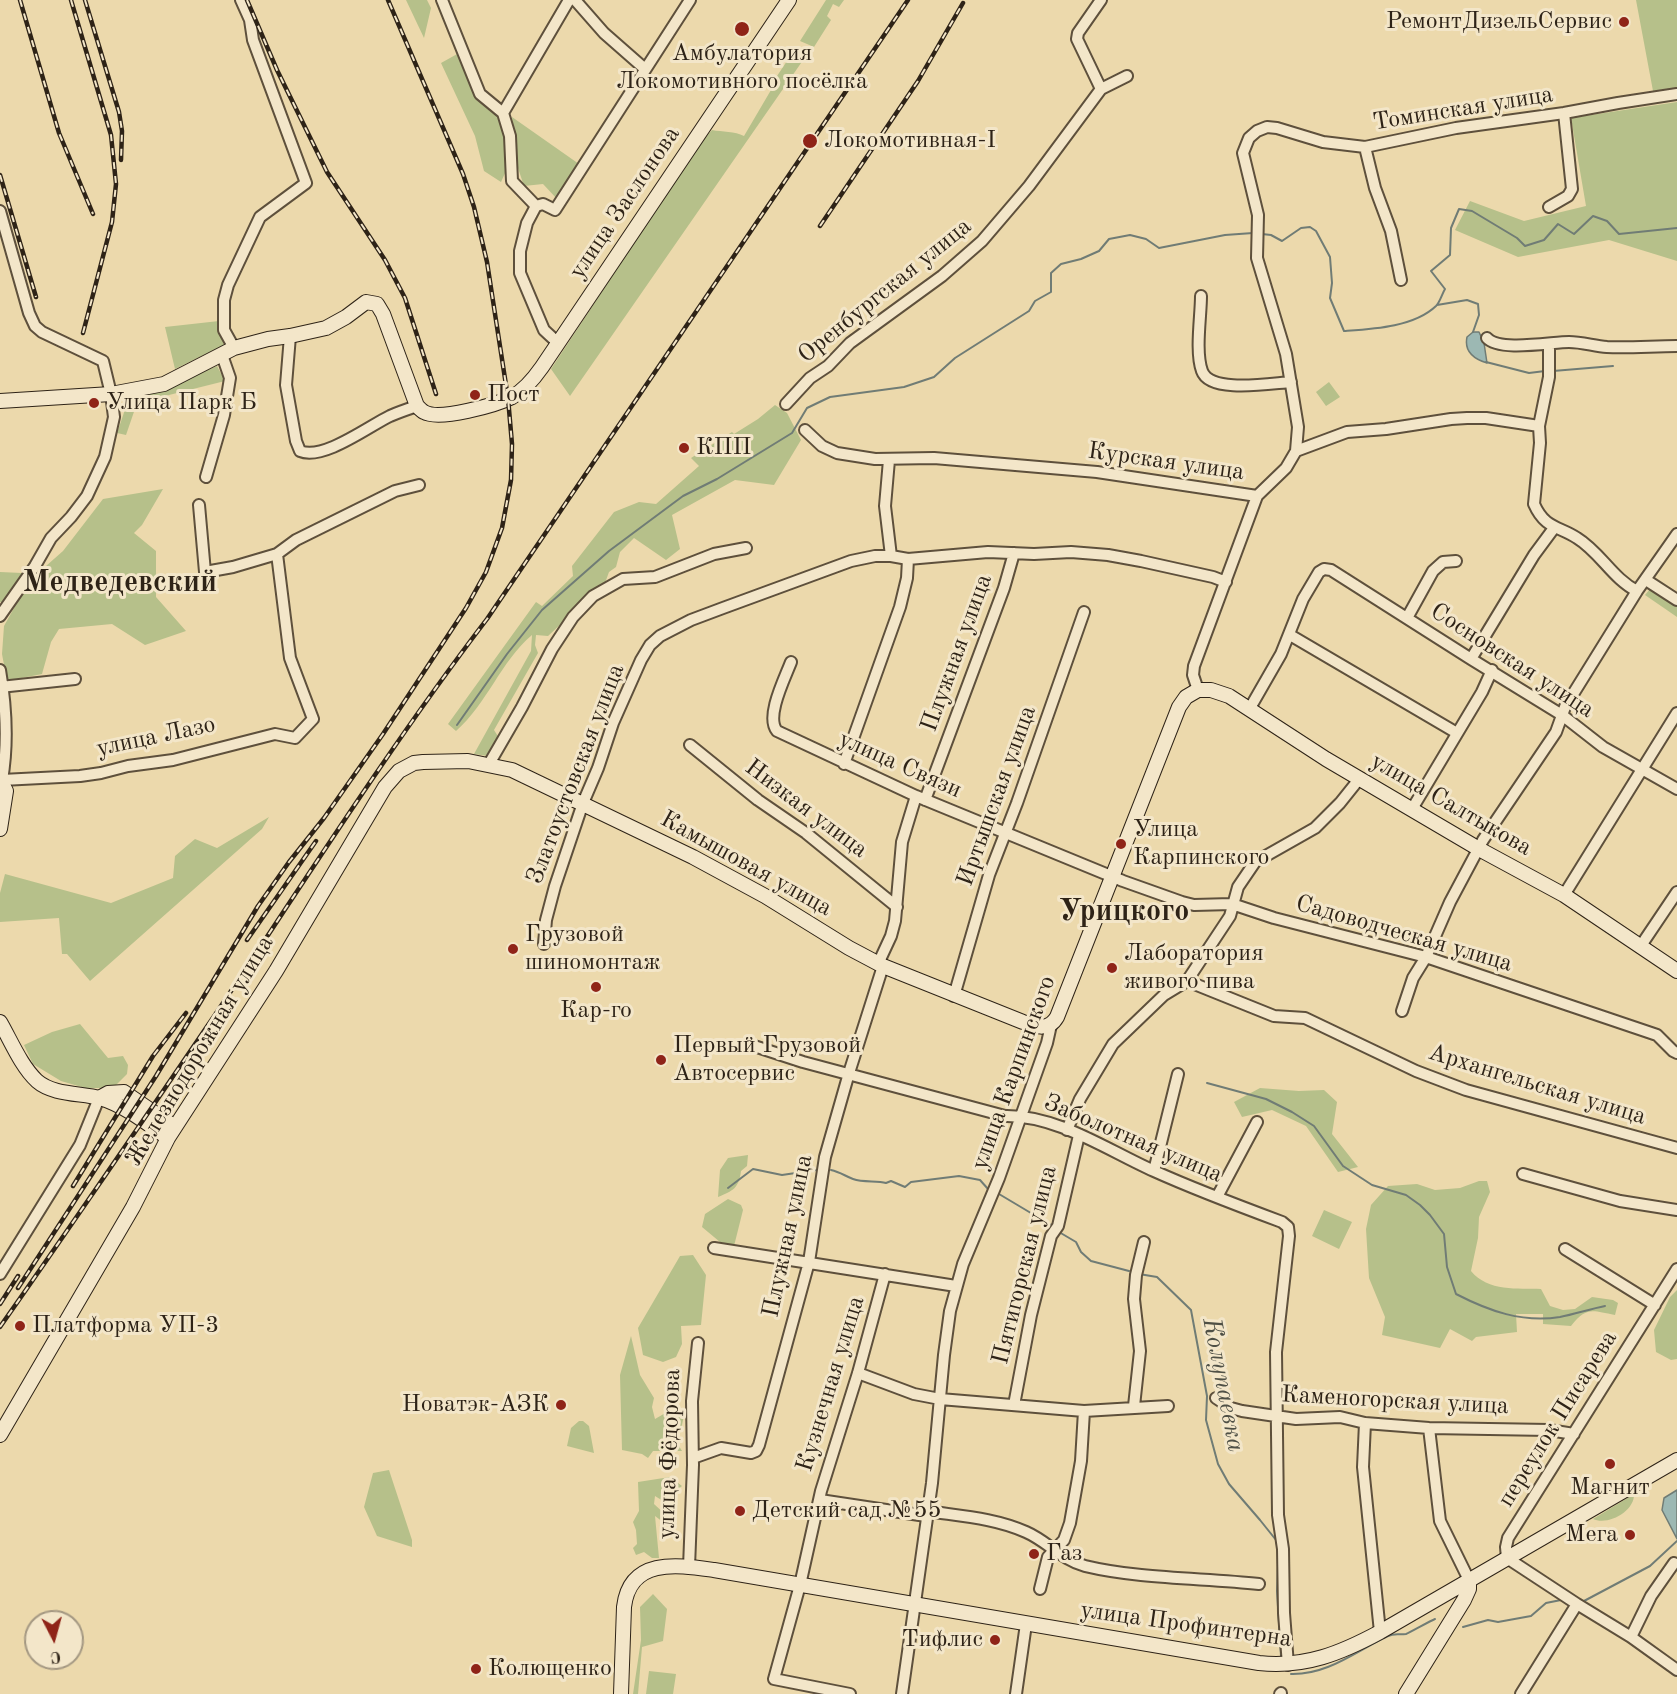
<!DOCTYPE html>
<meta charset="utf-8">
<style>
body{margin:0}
#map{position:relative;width:1677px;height:1694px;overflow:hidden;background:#ecd9ac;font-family:"Old Standard TT",serif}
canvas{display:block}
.north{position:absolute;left:24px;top:1610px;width:60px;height:60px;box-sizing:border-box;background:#f3e6c9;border:2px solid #a49882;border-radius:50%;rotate:174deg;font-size:16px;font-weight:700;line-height:24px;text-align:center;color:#2e2317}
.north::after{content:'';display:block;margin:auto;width:21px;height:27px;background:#8f2418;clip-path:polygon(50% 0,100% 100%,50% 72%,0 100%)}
</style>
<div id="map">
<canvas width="1677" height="1694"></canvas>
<div class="north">С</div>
</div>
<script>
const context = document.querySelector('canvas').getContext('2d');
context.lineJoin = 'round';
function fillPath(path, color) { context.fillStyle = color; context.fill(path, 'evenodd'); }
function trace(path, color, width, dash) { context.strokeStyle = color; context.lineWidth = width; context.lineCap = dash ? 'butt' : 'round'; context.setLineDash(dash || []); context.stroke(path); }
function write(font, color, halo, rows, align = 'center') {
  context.font = font + ' "Old Standard TT",serif'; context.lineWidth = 6; context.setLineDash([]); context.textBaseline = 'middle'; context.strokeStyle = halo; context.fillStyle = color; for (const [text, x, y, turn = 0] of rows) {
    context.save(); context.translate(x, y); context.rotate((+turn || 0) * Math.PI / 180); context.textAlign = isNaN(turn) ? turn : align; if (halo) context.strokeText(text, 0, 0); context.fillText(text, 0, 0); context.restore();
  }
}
fillPath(new Path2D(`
 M406 0H427L431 8 424 38Z
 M826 0H844L839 7 833 4 827 16 831 20 814 47 800 41Z
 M1636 0H1677V89L1653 91Z
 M795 49 808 53 570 396 551 369 700 143 712 130C722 132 735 131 744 136L771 90 769 88Z
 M459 53 503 123 506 171 501 182 484 171 475 136 441 63Z
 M1677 102V261L1609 240 1518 257 1455 230 1470 201 1524 221 1586 206 1571 118Z
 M512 117 579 164 558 200 543 184 524 186 515 159Z
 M219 321 224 345 175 369 165 327Z
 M217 366 225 381 137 403 126 435 117 433 130 395 171 385Z
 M1329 382 1340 397 1326 406 1316 392Z
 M775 405 787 413 801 440 774 485 735 480 672 515 680 549 666 560 634 538 620 552 616 567 609 572 605 583 548 636 536 635 535 645 538 653 494 730 499 738 488 756 474 754 531 651 532 635C501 661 487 704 456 731L448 724 536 602 542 606 573 576 572 566 614 512 639 502 656 504 699 466 691 458 732 432 734 434 758 419Z
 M163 489 142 525 134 533 156 551V597L186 631 145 645 112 624 59 629 51 642 42 674 7 681 2 654 4 626 29 581 63 551 103 499Z
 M0 572 22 573 6 603 0 602Z
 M1650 589 1677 606V617L1645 595Z
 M269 817 262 829 90 981 67 954H62L59 918 0 922V893L5 874 111 903 173 878 175 856 195 839 217 848Z
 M80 1024 108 1058 123 1056 128 1065 127 1074 113 1088H85L61 1081 33 1064 24 1045 52 1032Z
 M1260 1088 1299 1091 1324 1090 1337 1102 1332 1134 1358 1167 1338 1172 1306 1126 1272 1110 1242 1117 1234 1102Z
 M748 1155 747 1166 741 1171C739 1188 733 1191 718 1197L720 1170 728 1158Z
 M1479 1181H1487L1490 1192 1479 1217 1478 1238 1471 1271C1488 1292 1518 1288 1541 1289L1550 1306 1563 1310 1575 1309 1592 1297 1613 1300 1618 1303 1615 1315C1592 1311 1587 1306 1571 1326L1543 1324V1314H1516L1517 1332 1476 1337 1472 1341 1450 1329 1440 1348 1382 1335 1385 1317 1369 1278 1366 1229 1371 1205 1388 1186 1417 1184 1435 1190 1460 1188Z
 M728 1199 741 1205 743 1210 734 1246 720 1242 702 1227 705 1214Z
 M1324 1210 1352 1222 1339 1249 1312 1236Z
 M693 1255 706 1275 701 1325 681 1326 682 1344 676 1357 663 1362 643 1355 638 1328 680 1256Z
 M1677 1290V1359L1671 1360 1656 1352 1654 1330 1670 1297Z
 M631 1336 640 1375 654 1398 652 1407 655 1419 674 1408 685 1410 681 1430 674 1438 682 1451H653L648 1458 642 1454 622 1450 620 1375Z
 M579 1421H583L589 1426 594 1453 567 1446 571 1428Z
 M389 1470 412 1540V1547L377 1536 364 1507 373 1473Z
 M670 1477 682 1486 663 1501 655 1496 654 1504 667 1516 663 1522 655 1516 659 1558H652L644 1552 636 1555 633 1548 637 1544 636 1530 633 1522 639 1511 638 1482Z
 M1634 1494C1635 1511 1608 1526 1593 1519Z
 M653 1594 667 1609 663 1641 642 1647 638 1694H633L641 1640 640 1607Z
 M649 1671 676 1674 673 1694H646Z`), '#b6c08a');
const water = new Path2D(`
 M1473 332H1479L1484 343 1487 363C1474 359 1464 351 1467 337Z
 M1677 1490V1539L1662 1510 1664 1498Z`);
fillPath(water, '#9cb8b3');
trace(water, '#707c75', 1.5);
trace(new Path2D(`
 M1262 234 1271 235 1282 241 1301 228 1310 227 1316 231 1330 257 1332 283 1330 298 1344 331C1373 329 1414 327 1436 306 1440 302 1442 294 1445 289L1431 271 1450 255 1451 228 1459 209 1472 211 1517 238 1525 246 1544 240 1558 224 1574 234 1593 216 1607 221 1619 234 1677 228
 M1437 305 1467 300 1478 304 1479 315 1473 332
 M1486 362 1529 373 1545 371
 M1553 371 1613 366
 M457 725 507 654 542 610 609 551 683 496 717 479 792 433 807 408 830 397 904 387 934 377 955 358 1029 311 1035 301 1051 292V273L1061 264 1081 259 1099 251 1109 239 1130 235 1146 239 1159 248 1225 235 1253 233
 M1207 1083 1266 1099 1292 1112 1314 1126 1343 1166 1372 1185 1406 1195 1420 1205 1430 1215 1444 1234 1447 1267 1456 1294C1489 1311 1522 1323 1560 1317 1575 1314 1590 1309 1605 1306
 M831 1170C840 1172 845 1176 853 1179 864 1183 877 1180 886 1183L891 1181 905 1187 911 1182 959 1176 980 1180 988 1189
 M728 1188 753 1169 782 1175 816 1170
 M999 1194 1051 1225
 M1059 1232 1076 1242 1081 1252 1091 1261 1129 1271
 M1139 1274 1157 1277 1191 1310 1207 1396 1206 1420 1218 1464 1229 1484 1260 1520 1276 1540 1277 1545
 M1278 1566 1277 1591 1281 1656
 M1584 1601 1650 1566 1677 1541
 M1463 1627 1488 1620 1498 1622 1531 1616 1546 1603 1561 1600
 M1291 1674C1328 1675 1356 1651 1388 1636 1394 1633 1399 1635 1406 1634 1409 1633 1430 1621 1435 1619`), '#707c75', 2);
const street = new Path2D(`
 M442 0 480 94 503 113 510 136 512 181 536 206 527 223 520 251V273L544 330 558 343
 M575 0 604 33 645 69
 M1101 0 1078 33 1077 39 1101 89
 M503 113 569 0
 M1365 147 1375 188 1391 231 1401 280
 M536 206 543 204 555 210 690 0
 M1549 207 1568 196 1572 189 1564 113
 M0 211 29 313 35 326 42 332 103 361 111 394 114 417 105 457 87 496 71 517 51 538 35 566 0 616
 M1201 296C1201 316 1195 352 1202 371 1210 394 1272 383 1291 382
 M290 336 286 385 296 441 300 451C323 461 369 426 390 416 399 412 408 409 417 406
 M1487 338C1499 352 1552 342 1569 342 1582 342 1594 346 1607 347 1630 348 1654 346 1677 346
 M1549 345V377L1539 426 1540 443 1534 504C1545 529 1559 526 1577 538 1600 552 1613 579 1637 591
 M234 348 224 330V300L228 285 260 217 306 183 253 40 250 20 241 0
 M786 404 810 378 828 366 850 343 942 276 982 241 1029 186 1101 89 1127 76
 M805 430 822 446 837 453 875 459 934 458 1097 472 1257 496 1286 468 1296 451 1347 432 1386 429 1451 419 1467 418H1486L1539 426
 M1296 451 1298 427 1286 354 1257 258 1258 215 1243 153 1249 138 1257 131 1267 127 1277 128 1323 142 1365 147 1456 128 1564 113 1618 103 1677 94
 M889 460 885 506 891 556
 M206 477 224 415 230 378 222 355
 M199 505 205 572 233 567 277 554 296 540 395 491 419 485
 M1646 580 1677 600
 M1407 618 1433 571 1443 562 1456 561
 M1290 635 1457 733
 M1471 659 1534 555 1554 528
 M791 662C785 678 765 717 777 731L916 796 1123 881 1182 902 1194 905 1232 904 1274 918 1426 957 1657 1035 1673 1051 1677 1053
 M0 670C6 705 8 745 2 780L80 776 101 773 128 766 173 760 275 734 295 738 313 719 290 658 277 554
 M0 687 75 679
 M1198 690 1193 675 1194 666 1257 496
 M1250 708 1281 654 1303 599 1319 572 1324 569 1331 570 1471 659 1562 715 1603 747 1677 789
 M690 745 758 800 806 833 897 907
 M489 764 522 707 552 649 573 617 593 596 623 579 655 577 714 554 746 548
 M844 764 900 607 907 578 908 559
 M925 800 1004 588 1014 553
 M1412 809 1482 692 1492 670
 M1564 895 1677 713
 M544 944 546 920 555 886 583 803 598 768 613 723 641 660 650 645 660 636 691 620 723 608 851 561 875 556H891L908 559 988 552 1034 554 1071 552 1108 555 1141 561 1213 577 1226 582
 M1640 947 1677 892
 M878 964 891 936 895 921 902 842 916 796
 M1187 981 1274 1016 1305 1018 1416 1071 1466 1090 1677 1148
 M954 996 989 875 1017 803 1084 612
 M1402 1011 1413 978 1426 957 1450 902 1483 840 1556 732 1565 707 1637 591 1677 534
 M751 1045 803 1062 1005 1116C1057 1115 1107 1150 1154 1171 1196 1190 1239 1206 1282 1222L1288 1227 1289 1236 1276 1352 1278 1515 1283 1549 1284 1613 1288 1665
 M1067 1130 1080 1099 1113 1044 1164 995 1187 981 1230 916 1238 887 1255 862 1315 828 1340 803 1360 778
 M1154 1171 1178 1074
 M1523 1174 1620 1201 1677 1210
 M1217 1197 1257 1122
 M714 1248 956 1286
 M1565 1249 1655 1305
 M1677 1269 1508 1538 1506 1547 1507 1558 1577 1604 1631 1637 1677 1670
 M0 1274 80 1145 99 1098
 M858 1373 914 1394 940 1399 1084 1411 1168 1406
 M1216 1398 1231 1408 1242 1411 1296 1419 1340 1417 1365 1423 1429 1428 1549 1430 1574 1434
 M1014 1405 1031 1315 1051 1236 1058 1226 1079 1135
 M1134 1406 1140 1351 1134 1299 1136 1275 1144 1242
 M1365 1423 1363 1467 1380 1632
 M1429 1428 1440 1521 1469 1580
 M693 1458 721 1448 751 1453 756 1451 759 1445 809 1262 825 1157 849 1073 883 966
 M820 1500 926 1516
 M927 1511C960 1516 995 1518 1026 1532 1047 1541 1062 1560 1085 1566 1139 1579 1203 1578 1259 1584
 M689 1567 693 1465 692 1401 698 1343
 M1040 1589 1048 1557 1064 1540 1070 1523 1081 1461 1084 1411
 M1631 1637 1651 1596 1674 1563
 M850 1694 774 1679 800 1585 821 1491 858 1373 885 1274
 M902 1694 932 1483 944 1355 950 1311 963 1264 999 1178 1047 1043 1051 1025
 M1016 1694 1026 1624
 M1280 1694 1281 1693
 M1521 1694 1577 1604`);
const secondary = new Path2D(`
 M0 401 111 394 164 384 234 348 268 339 290 336 326 328 346 317 366 302 377 304 383 314 417 406C419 408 422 411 424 412 439 421 496 405 512 397 523 391 535 377 542 367L789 0
 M0 779 6 791 0 829
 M0 1022C11 1041 21 1066 37 1081 53 1095 81 1093 100 1098 124 1105 148 1124 168 1138
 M99 1098 108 1093 124 1092 175 1127
 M0 1435 133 1207 168 1138 276 971 385 787 399 771 414 763 423 762 468 761 512 770 693 857 765 896 849 948 883 966 1023 1022C1037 1027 1049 1031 1057 1017L1179 707 1186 697 1198 690H1211L1229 696 1326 759 1479 849 1564 895 1677 971
 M621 1694 624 1607C630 1557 678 1565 714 1570L1259 1663C1305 1668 1341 1653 1380 1632L1677 1460
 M1406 1694 1464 1600 1469 1589V1580`);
trace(street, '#5e503c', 14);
trace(secondary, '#2e2317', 16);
trace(street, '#f3e6c9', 10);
trace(secondary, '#f3e6c9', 14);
const rail = new Path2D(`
 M20 0 59 133 93 214
 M71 0 111 135 116 184 112 222 83 333
 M85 0 119 112 122 131 121 160
 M247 0 277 70 327 172 385 260 405 298 436 394
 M0 175 36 297
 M820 226 918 81 963 3
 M247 940 316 841
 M73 1186 153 1056 186 1013
 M18 1288 156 1076 258 906 289 862 324 818 383 734 466 608 486 572 502 528 511 480 512 444 508 398 487 262 474 207 463 174 388 0
 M0 1304 18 1276
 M0 1327C75 1220 149 1112 223 1003 309 874 393 742 487 619L908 0`);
trace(rail, '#2e2317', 4.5);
trace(rail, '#f3e6c9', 2, [7]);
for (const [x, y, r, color] of [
 [1624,22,6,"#8f2418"],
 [742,29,8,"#8f2418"],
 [810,141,8,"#8f2418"],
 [475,395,6,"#8f2418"],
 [94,403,6,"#8f2418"],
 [684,448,6,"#8f2418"],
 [1121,844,6,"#8f2418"],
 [513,949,6,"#8f2418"],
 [1112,968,6,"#8f2418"],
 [596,987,6,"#8f2418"],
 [661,1060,6,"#8f2418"],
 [20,1326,6,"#8f2418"],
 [561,1405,6,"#8f2418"],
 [1610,1464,6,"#8f2418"],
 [740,1511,6,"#8f2418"],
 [1630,1535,6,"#8f2418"],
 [1034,1554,6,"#8f2418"],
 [995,1640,6,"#8f2418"],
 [476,1669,6,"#8f2418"]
]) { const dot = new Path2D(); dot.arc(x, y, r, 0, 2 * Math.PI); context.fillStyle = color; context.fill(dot); trace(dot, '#f3e6c9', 2); }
write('24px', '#2e2317', '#f3e6c9', [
 ["РемонтДизельСервис",1612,22,"right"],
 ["Амбулатория",742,54,"center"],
 ["Локомотивного посёлка",742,82,"center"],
 ["Локомотивная-I",824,141],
 ["Пост",487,395],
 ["Улица Парк Б",106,403],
 ["КПП",696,448],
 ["Улица",1133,830],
 ["Карпинского",1133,858],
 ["Грузовой",525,935],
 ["шиномонтаж",525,963],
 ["Лаборатория",1124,954],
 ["живого пива",1124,982],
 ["Кар-го",596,1011,"center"],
 ["Первый Грузовой",673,1046],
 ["Автосервис",673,1074],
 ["Платформа УП-3",32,1326],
 ["Новатэк-АЗК",549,1405,"right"],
 ["Магнит",1610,1488,"center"],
 ["Детский сад №55",752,1511],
 ["Мега",1618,1535,"right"],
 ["Газ",1046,1554],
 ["Тифлис",983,1640,"right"],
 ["Колющенко",488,1669]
], 'left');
write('24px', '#2e2317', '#f3e6c9', [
 ["Томинская улица",1463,109,-9],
 ["улица Заслонова",625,203,-56],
 ["Оренбургская улица",885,291,-39],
 ["Курская улица",1166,462,8],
 ["Плужная улица",957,653,-70],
 ["Сосновская улица",1512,661,33],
 ["улица Лазо",156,737,-12],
 ["улица Связи",900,765,24],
 ["Златоустовская улица",576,774,-69],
 ["Иртышская улица",997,796,-70],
 ["улица Салтыкова",1451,805,30],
 ["Низкая улица",806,809,37],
 ["Камышовая улица",746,864,29],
 ["Садоводческая улица",1404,934,16],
 ["Железнодорожная улица",200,1051,-59],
 ["улица Карпинского",1014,1073,-70],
 ["Архангельская улица",1537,1085,17],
 ["Заболотная улица",1133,1139,23],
 ["Плужная улица",788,1236,-78],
 ["Пятигорская улица",1025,1265,-76],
 ["Кузнечная улица",831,1384,-73],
 ["Каменогорская улица",1395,1401,3],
 ["переулок Писарева",1558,1419,-58],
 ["улица Фёдорова",670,1454,-88],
 ["улица Профинтерна",1186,1625,8]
]);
write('italic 26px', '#4f5046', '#f3e6c9', [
 ["Колупаевка",1223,1385,79]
]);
write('bold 30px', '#2e2317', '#f3e6c9', [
 ["Медведевский",120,583],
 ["Урицкого",1124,912]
]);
</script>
